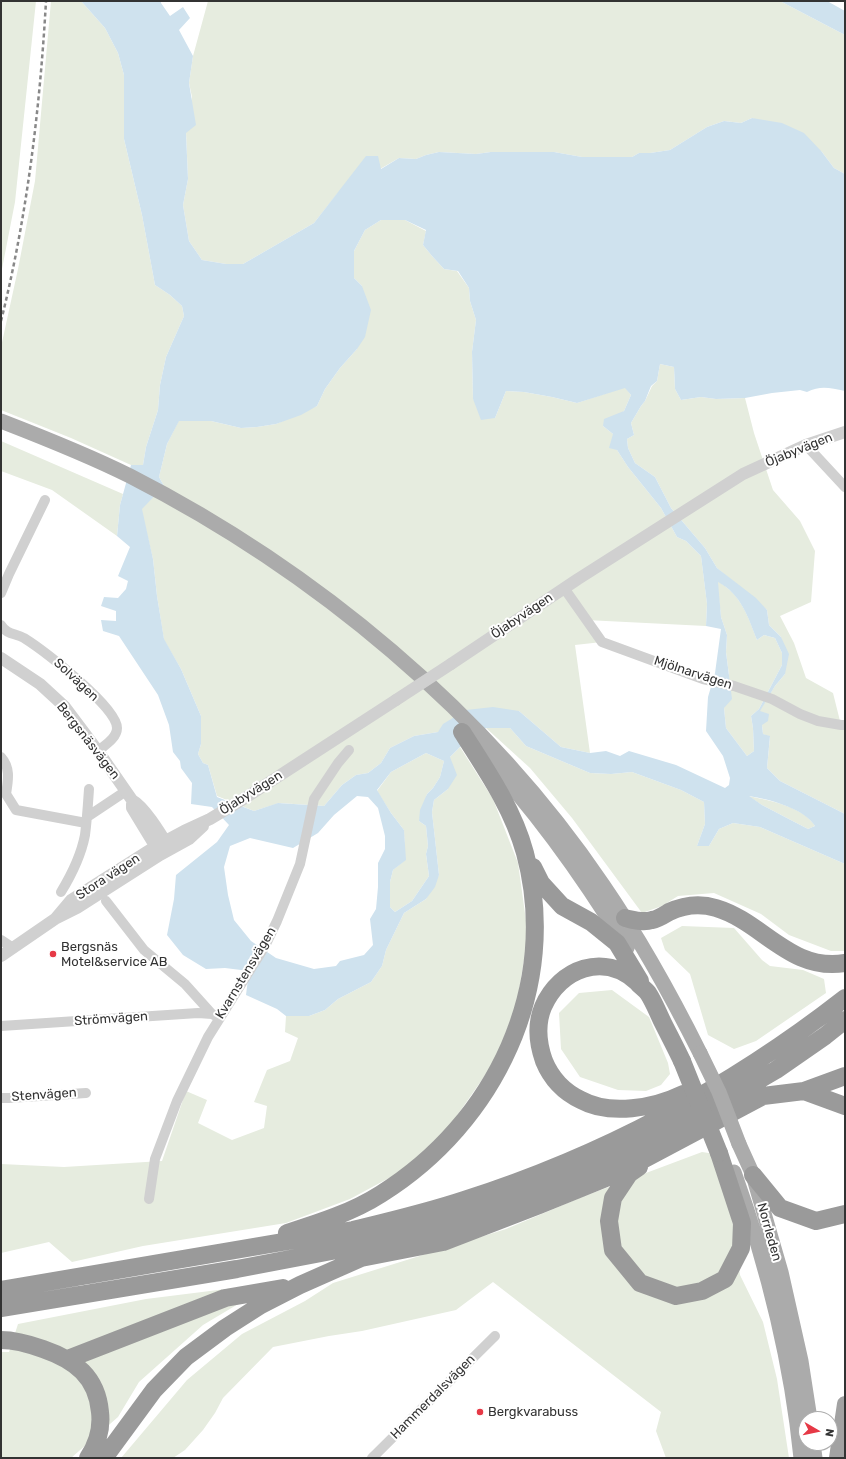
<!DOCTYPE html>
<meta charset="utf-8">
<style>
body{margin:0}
#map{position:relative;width:846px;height:1459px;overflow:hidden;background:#fff;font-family:Rubik,sans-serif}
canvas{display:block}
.frame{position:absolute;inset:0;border:2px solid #333;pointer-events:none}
.north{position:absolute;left:798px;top:1411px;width:40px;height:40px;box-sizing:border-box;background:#fff;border:1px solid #adadad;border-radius:50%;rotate:99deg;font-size:11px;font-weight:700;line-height:16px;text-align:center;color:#333}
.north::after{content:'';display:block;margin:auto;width:14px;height:18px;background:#e63946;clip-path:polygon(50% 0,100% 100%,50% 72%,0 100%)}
</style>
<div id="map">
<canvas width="846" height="1459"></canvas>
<div class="frame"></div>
<div class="north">N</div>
</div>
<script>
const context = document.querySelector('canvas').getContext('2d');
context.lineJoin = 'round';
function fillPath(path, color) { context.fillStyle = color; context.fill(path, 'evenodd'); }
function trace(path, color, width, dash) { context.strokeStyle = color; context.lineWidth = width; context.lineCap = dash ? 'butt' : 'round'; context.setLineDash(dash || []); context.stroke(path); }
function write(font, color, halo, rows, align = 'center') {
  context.font = font + ' Rubik,sans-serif'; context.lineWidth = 4; context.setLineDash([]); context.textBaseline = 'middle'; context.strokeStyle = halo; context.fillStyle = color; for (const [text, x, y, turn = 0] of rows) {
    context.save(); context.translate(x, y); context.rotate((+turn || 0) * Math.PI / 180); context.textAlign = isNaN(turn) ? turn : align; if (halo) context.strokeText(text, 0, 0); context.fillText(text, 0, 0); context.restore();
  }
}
fillPath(new Path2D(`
 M1 1H36L15 202 1 274Z
 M51 1H81L105 28 118 53 124 75V139L142 215 155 285 170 295 182 306 184 316 166 357 160 385 158 410 146 447 143 465H131L71 438 1 410V347L18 269 35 181Z
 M208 1H780L845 35V174L834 168 822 152 752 118 741 123 724 121 707 127 670 150 650 153H639L632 157H582L554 152H491L476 154 439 152 426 155 416 159 399 158 337 194 314 223 243 264H226L202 260 189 241 183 205 188 179 186 132 192 97 189 83 193 56Z
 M381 220H405L426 231 423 245 432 256 444 269 457 271 469 288 470 301 476 320 472 352 473 399 495 418 506 391 524 392 552 397 577 403 625 387 631 395 624 411 603 426 613 434 617 450 628 467 661 508 677 537 686 541 701 556 707 604 706 626 586 620 602 642 575 645 590 753 561 747 519 711 438 732 414 736 390 748 381 763 368 773 356 775 342 785 324 806 279 803 254 811 217 796 208 765 203 763 198 754 201 744V716L181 669 164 640 157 596 153 559 141 509 164 486 159 477 167 444 179 420 211 421 241 428 257 427 276 424 317 406 325 389 340 368 357 349 362 286 354 278V251L365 230Z
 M660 364 674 367 675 389 681 400 701 397 716 399 745 398 754 433 773 490 800 521 815 551 811 602 780 616 794 643 806 678 833 693 841 725H845V814L780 781 767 768 770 737 763 734 762 725 759 711 775 686 785 674 781 637 769 625 767 610 717 568 705 548 671 508 655 477 635 463 628 448 627 439 634 435 631 423 641 406 645 401 652 386 657 381Z
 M1 441 123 494 120 505 117 536 52 490 1 471Z
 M717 581C741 594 748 616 757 640L764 635 775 638 782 653V665L759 709 751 716 753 728 754 751 747 756 726 728 724 708 729 675 726 652 727 635 721 617Z
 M486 728H510L526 746 590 773 611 774 632 772 681 790 704 802 705 824 697 846H709L719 829 733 823 760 827 845 864V951H831L789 935 761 914 714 893 678 896 662 906 642 913 572 818 530 768Z
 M460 747 493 799 518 863 528 935 517 1003 495 1061 449 1127 402 1171 350 1199 286 1223 143 1246 72 1262 49 1242 1 1253V1164L64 1167 162 1161 186 1091 207 1100 198 1123 232 1140 264 1128 267 1106 254 1102 267 1070 290 1061 298 1038 285 1032 286 1016H309L325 1010 338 999 371 982 382 966 386 950 404 913 426 899 439 875 432 812 434 800 448 789 450 757Z
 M426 753 444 761 440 777 433 788 427 794 419 821 426 826 428 846 426 854 429 876 412 901 395 912 390 907V882L393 870 405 860 404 830 391 813 377 791 391 772Z
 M748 796C769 800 804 807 815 826L808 829 762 805Z
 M682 926 734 928 762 960 770 966 803 970 824 979 826 993 756 1041 734 1049 708 1035 690 974 665 950 661 938Z
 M612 990 649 1017 668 1063 670 1074 661 1085 646 1091 618 1090 580 1077 561 1049 559 1013 579 993Z
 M702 1152 715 1154 729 1195 740 1275 763 1322 777 1379 789 1458H666L656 1431 661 1412 493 1282 456 1310 362 1331 329 1336 273 1347 223 1398 215 1413 203 1430 185 1450 173 1458H121L187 1380 242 1334 305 1301 333 1283 506 1229 582 1197Z
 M242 1287 260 1291 203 1325 139 1382 118 1417 71 1458H1V1352H9L18 1324 146 1299Z`), '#e6ecdf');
fillPath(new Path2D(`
 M81 1H161V3L170 16 183 7 190 18 179 30 193 56 189 83 196 125 186 133 188 179 183 205 189 241 202 260 226 264H243L314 223 366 156H378L381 169 399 158 416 159 426 155 439 152 476 154 491 152H554L582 157H632L639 153H650L670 150 707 127 724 121 741 123 752 118 782 123 804 133 822 152 834 168 845 174V391C830 388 821 385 807 392L800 390 772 393 745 398 716 399 701 397 681 400 675 389 674 367 660 364 657 381 651 386 645 401 641 406 631 423 634 435 627 439 628 448 635 463 655 477 671 508 705 548 717 568 756 598 767 610 769 625 781 637 789 654 785 674 775 686 760 711 769 714 768 721 762 725 763 734 770 736 767 768 780 781 845 814V864L760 827 733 823 719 829 709 846H697L705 824 704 802 681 790 632 772 611 774 590 773 526 746 510 728H486L460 747 450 757 457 775 448 789 434 800 432 812 439 875 435 887 426 899 404 913 386 950 382 966 371 982 338 999 325 1010 309 1016H286L277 1009 246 995 249 971 225 968 206 969 183 955 167 935 174 899 176 875 217 842 229 825 212 807 191 804 192 783 181 768 180 761 173 752 169 725 158 695 119 636 103 631 101 620 116 621V611L101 606 104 597 118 598 126 589 128 581 118 576 130 547 117 536 120 505 131 465H143L146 447 158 410 160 385 166 357 184 316 182 306 170 295 155 285 142 215 124 139V75L118 53 105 28ZM381 220H405L426 230 423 245 432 256 444 269 458 271 469 288 470 301 476 320 472 352 473 399 481 420 495 418 506 391 524 392 552 397 577 403 625 388 631 395 624 411 604 419 603 426 613 434 609 448 617 450 628 467 661 508 677 537 686 541 701 556 707 604 706 626 721 629 715 673 708 697 706 731 723 756 730 778 729 785 725 788 676 765 629 751 620 756 606 751 590 753 561 747 519 711 493 707 466 710 443 724 438 732 414 736 390 748 381 763 368 773 356 775 342 785 324 806 278 803 254 811 217 797 208 765 203 763 198 754 201 744V716L181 669 164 639 157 596 153 559 142 509 164 486 159 477 167 444 179 421H211L241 428 257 427 276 424 301 415 317 406 325 389 340 368 357 349 365 337 371 310 362 286 354 278V251L365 230ZM718 582C741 594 748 617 757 640L764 635 775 638 782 653V665L759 709 751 716 753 728 754 751 747 756 726 728 724 708 732 699 726 652 727 635 721 617ZM426 753 444 761 440 777 433 788 427 794 420 810 419 821 426 826 428 846 426 854 429 876 412 901 395 912 390 907V882L393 870 406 860 404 830 391 813 377 790 391 772ZM357 796 368 797 378 808 385 836V849L378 863V887L376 909 370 919 373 945 364 955 340 961 336 966 314 969 276 958 251 941 234 920 228 895 224 867 230 846 250 838 293 848 318 833 334 815ZM749 796C769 799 805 809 815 826L808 829 762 805Z
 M780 1H827L845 11V35Z`), '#cfe2ee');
trace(new Path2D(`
 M806 445 845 487
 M564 588 602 642 703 679 734 686 772 699 800 714 818 721 841 725H845
 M1 593 9 574 45 500
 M1 625C7 635 15 633 24 638 43 650 117 707 117 728 117 738 105 745 98 751
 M1 757C11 768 8 781 6 794L16 810 86 823
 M87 817 126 791
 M61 892C72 874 81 856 85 835 87 820 88 804 89 789
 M106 901 144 950 185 984 212 1014
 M1 940 13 948
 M1 1026 198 1013 212 1014 220 1018
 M1 1098H9L86 1093
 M149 1199 155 1159 177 1101 208 1037 265 946 277 921 300 864 314 799 338 763 349 750
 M372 1458 495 1336`), '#d0d0d0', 10);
trace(new Path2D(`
 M1 658 40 684 65 707 98 751 132 800C145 807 162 836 170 849
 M451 664 578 579 743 474 806 445 845 432
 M132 804V808L160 854
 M55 919 71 900 156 846 184 831 210 819 245 798 396 700
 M1 956 55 919 77 908 160 855 189 839 203 826`), '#d0d0d0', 12);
trace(new Path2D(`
 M1 421C45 438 88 455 130 476 314 570 487 713 603 885 640 939 671 995 700 1053
 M480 751C536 810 584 878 627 948
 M739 1144 753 1175 781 1272 801 1361 810 1419
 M734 1172C768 1267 791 1358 801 1458
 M813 1443 815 1458`), '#ababab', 15);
trace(new Path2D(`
 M837 1458 845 1404`), '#a2a2a2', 16);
trace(new Path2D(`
 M533 867 541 883 562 906 591 922 617 943 640 981
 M625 918C634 920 643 923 652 920 658 919 664 915 669 912 684 905 700 903 716 908 763 922 790 972 845 963
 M682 1061C676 1048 669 1035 663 1023 658 1013 654 1002 648 993 645 989 640 986 637 982 604 952 560 968 543 1007 536 1024 538 1044 544 1061 551 1078 564 1092 581 1100 610 1116 654 1108 683 1094
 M804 1091 845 1076
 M639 1167 629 1174 613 1198 609 1221 613 1250 640 1283 676 1296 702 1291 725 1279 741 1248 742 1223 719 1153
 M753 1175 780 1208 816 1221 845 1214
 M287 1233C319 1223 353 1212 381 1194 495 1123 561 986 525 853 513 809 487 771 462 732
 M1 1290 353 1230C390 1221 428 1212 464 1200 602 1156 731 1087 845 998
 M1 1308 237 1269 358 1246 394 1238 497 1207 592 1170 670 1132 776 1070 825 1036 845 1020
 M1 1340C15 1340 29 1344 43 1349 75 1360 97 1377 100 1412 102 1429 98 1443 88 1458
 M68 1359 225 1298 283 1288
 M104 1458 154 1390 186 1357 225 1328 261 1305 300 1285 361 1258 443 1242 539 1205 616 1174 763 1096 804 1091 845 1106`), '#9a9a9a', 18);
trace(new Path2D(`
 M1 321C27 217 40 108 46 1`), '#888', 2.5, [4, 3]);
trace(new Path2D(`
 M396 700 451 664`), '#d0d0d0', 12);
trace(new Path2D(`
 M700 1053 719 1092 739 1144`), '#ababab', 15);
trace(new Path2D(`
 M682 1061 719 1153`), '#9a9a9a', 18);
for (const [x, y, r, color] of [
 [53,954,4,"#e63946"],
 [480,1412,4,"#e63946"]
]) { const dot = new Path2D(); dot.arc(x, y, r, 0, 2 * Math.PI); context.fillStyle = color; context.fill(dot); trace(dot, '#fff', 1.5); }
write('13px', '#333', '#fff', [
 ["Öjabyvägen",799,450,-22],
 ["Öjabyvägen",522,616,-34],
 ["Mjölnarvägen",693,673,18],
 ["Solvägen",76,680,43],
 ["Bergsnäsvägen",88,741,52],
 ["Öjabyvägen",251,793,-32],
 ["Stora vägen",108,877,-33],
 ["Kvarnstensvägen",246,973,-59],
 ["Strömvägen",111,1019,-4],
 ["Stenvägen",44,1095,-4],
 ["Norrleden",769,1232,74],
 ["Hammerdalsvägen",433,1397,-45]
]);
write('13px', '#333', '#fff', [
 ["Bergsnäs",61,947],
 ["Motel&service AB",61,962],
 ["Bergkvarabuss",488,1412]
], 'left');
</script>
